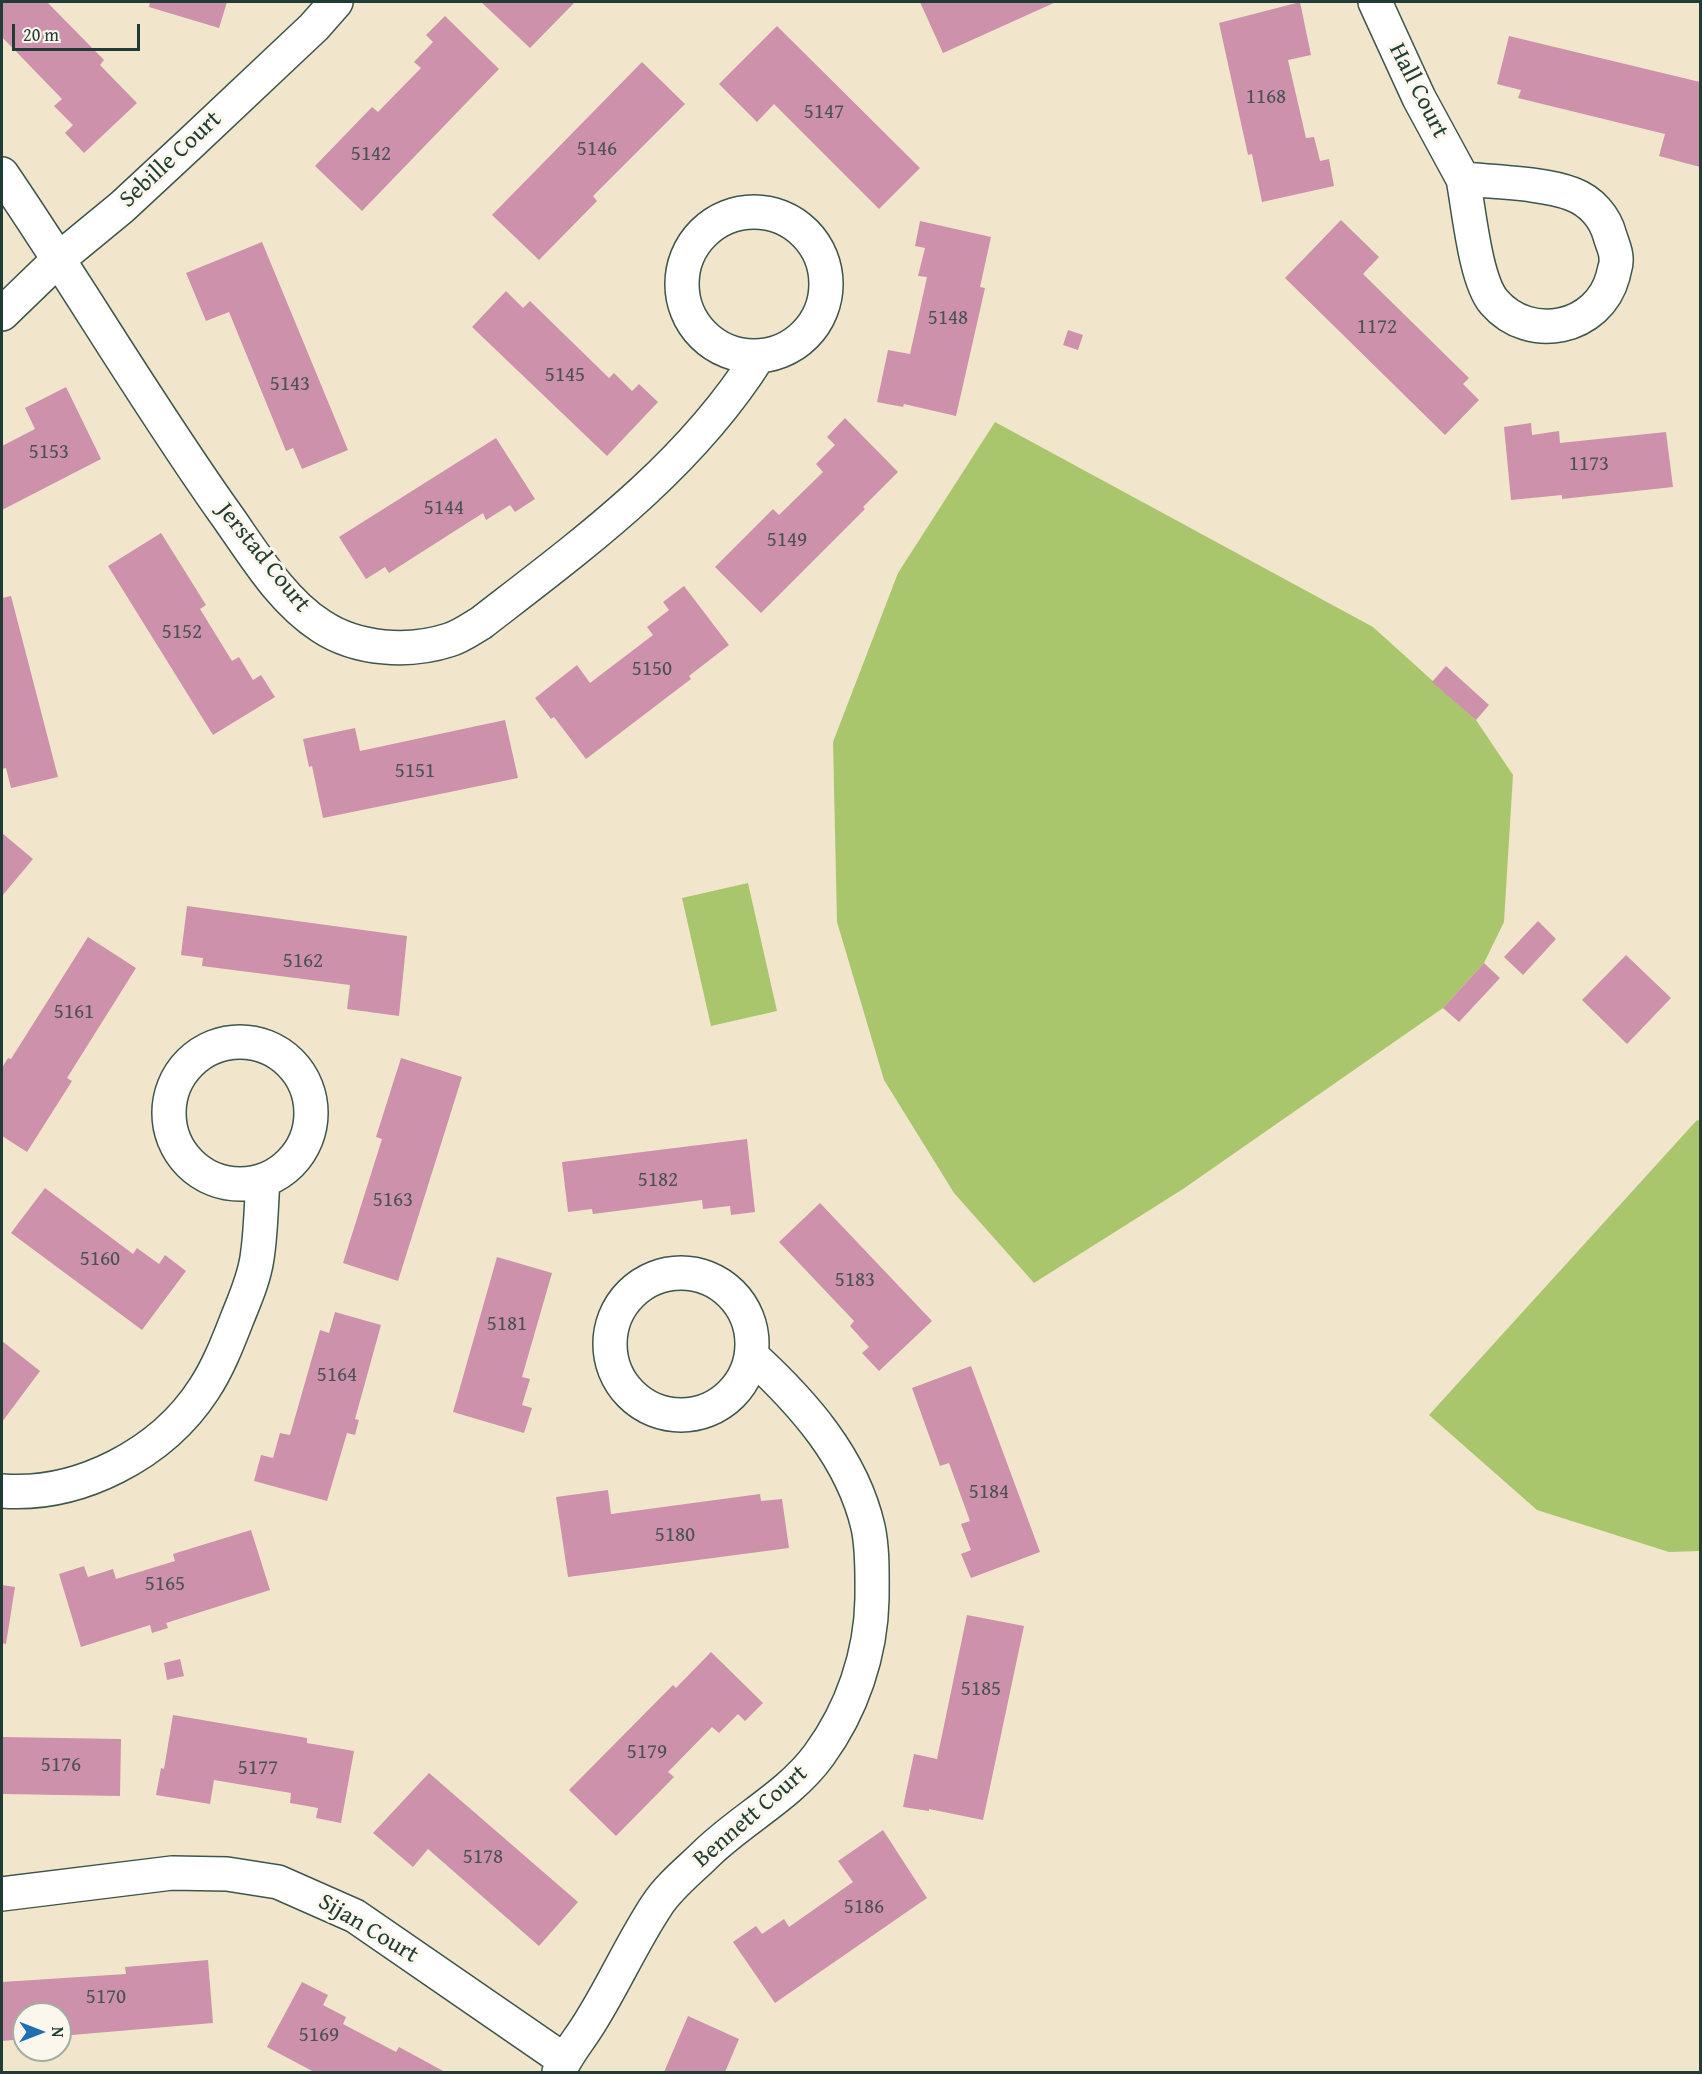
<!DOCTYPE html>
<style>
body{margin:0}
#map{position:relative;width:1702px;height:2074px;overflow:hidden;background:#f1e6cb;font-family:"Gentium Book Plus",serif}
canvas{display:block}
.frame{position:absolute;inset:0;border:3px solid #1f3d34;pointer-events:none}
.north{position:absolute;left:12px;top:2002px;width:60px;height:60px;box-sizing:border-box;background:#fbf7ec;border:2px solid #a3ada2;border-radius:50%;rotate:90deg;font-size:16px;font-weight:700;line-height:24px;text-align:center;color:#1f3d34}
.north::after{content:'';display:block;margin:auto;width:21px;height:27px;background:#1f6fb2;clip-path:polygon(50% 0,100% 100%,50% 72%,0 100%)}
.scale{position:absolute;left:12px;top:24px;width:128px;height:27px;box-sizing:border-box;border:3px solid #1f3d34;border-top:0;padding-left:8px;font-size:18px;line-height:21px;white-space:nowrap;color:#1f3d34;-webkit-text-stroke:4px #fbf7ec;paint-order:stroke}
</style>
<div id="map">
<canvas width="1702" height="2074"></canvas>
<div class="frame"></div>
<div class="north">N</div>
<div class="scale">20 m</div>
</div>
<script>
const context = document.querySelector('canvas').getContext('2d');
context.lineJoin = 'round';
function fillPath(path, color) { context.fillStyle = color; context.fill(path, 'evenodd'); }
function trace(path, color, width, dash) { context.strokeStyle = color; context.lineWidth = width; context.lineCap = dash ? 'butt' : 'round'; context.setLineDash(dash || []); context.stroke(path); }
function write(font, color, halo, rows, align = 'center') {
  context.font = font + ' "Gentium Book Plus",serif'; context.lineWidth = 6; context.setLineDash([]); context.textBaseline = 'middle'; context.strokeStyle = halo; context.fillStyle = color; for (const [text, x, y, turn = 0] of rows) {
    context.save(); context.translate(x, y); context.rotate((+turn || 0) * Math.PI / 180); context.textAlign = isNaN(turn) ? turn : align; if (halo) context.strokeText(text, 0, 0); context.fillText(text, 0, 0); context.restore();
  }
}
fillPath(new Path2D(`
 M995 422 1373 627 1476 720 1513 775 1504 922 1484 963 1443 1008 1183 1189 1034 1283 954 1193 884 1080 837 922 833 742 898 573Z
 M748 883 777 1011 711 1026 682 898Z
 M1697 1120 1700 1121V1551L1669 1552 1537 1510 1429 1415Z`), '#aac66c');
fillPath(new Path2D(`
 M2 2H47L104 60 100 65 137 103 84 153 65 133 73 125 54 106 62 99 2 37Z
 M150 2H227L219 28 149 7Z
 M481 2H575L530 48Z
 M920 2H1056L943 53Z
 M1300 2 1311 55 1288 60 1306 138 1314 137 1320 161 1329 159 1334 186 1262 202 1252 154 1248 155 1219 23Z
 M445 16 499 69 362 211 315 166 372 107 378 112 421 68 414 62 433 42 426 35Z
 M777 26 920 168 879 209 774 104 757 122 719 84Z
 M1509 36 1700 82V167L1659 156 1665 134 1518 98 1521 90 1497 84Z
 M642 62 685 104 593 196 597 201 539 260 492 215Z
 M1341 220 1379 257 1363 274 1469 378 1463 384 1479 400 1445 435 1285 278Z
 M920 221 991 237 980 287 985 288 956 416 904 404 903 407 877 402 888 350 910 354 927 277 918 276 925 248 915 246Z
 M262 242 348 450 302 469 293 448 286 451 229 312 206 321 186 273Z
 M506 291 523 308 530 301 609 378 614 373 632 391 639 384 658 402 607 456 472 327Z
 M1068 330 1083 335 1078 350 1063 345Z
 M66 387 101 459 2 510V446L35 429 25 408Z
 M845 418 898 472 863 507 865 509 761 613 715 567 773 509 779 515 823 472 816 464 835 445 827 437Z
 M1531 423 1532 435 1559 431 1560 443 1666 432 1673 487 1562 499V495L1511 500 1504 427Z
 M496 438 535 499 515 512 510 505 486 520 483 513 389 573 385 567 366 579 339 537Z
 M161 533 206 605 200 609 232 661 239 657 253 680 261 675 275 697 213 735 108 566Z
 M684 586 729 645 689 676 691 679 586 759 554 717 551 719 535 698 577 665 590 683 653 635 647 627 669 610 663 602Z
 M11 596 58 777 11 788 6 768 2 769V598Z
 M1446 666 1489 705 1476 720 1432 682Z
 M505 720 518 778 323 818 312 766 309 767 303 739 355 728 360 751Z
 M2 833 33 859 2 896Z
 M187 906 407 936 399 1016 347 1009 350 985 202 966 203 958 181 955Z
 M1538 921 1556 939 1523 975 1504 957Z
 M88 937 136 968 67 1078 72 1081 27 1152 2 1136V1068L8 1058 11 1059Z
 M1626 955 1671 998 1627 1044 1582 1000Z
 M1484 963 1500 978 1459 1022 1443 1008Z
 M401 1058 462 1077 398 1281 343 1263 382 1139 376 1137Z
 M747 1139 755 1212 731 1215 730 1206 703 1209 702 1200 593 1214 592 1209 568 1212 562 1162Z
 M45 1188 133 1254 137 1248 159 1264 165 1255 186 1271 142 1330 11 1233Z
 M820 1203 932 1321 879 1371 862 1353 869 1347 850 1326 854 1321 779 1242Z
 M497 1257 552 1273 522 1377 530 1379 522 1405 532 1408 524 1433 453 1412Z
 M335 1312 381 1325 355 1419 359 1420 355 1435 347 1433 327 1501 254 1481 261 1455 273 1458 280 1433 290 1435 320 1330 329 1333Z
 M2 1341 40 1371 2 1422Z
 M971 1366 1040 1552 971 1578 961 1554 971 1550 961 1524 970 1521 949 1463 940 1466 912 1388Z
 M608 1490 611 1514 760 1494 761 1501 782 1499 789 1548 568 1577 556 1497Z
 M251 1530 270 1590 166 1623 168 1628 152 1633 150 1625 81 1647 59 1574 84 1566 88 1577 113 1569 116 1579 175 1561 173 1554Z
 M2 1585 15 1587 6 1644 2 1643Z
 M967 1615 1024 1626 983 1820 929 1809V1811L903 1807 914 1754 937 1759Z
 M711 1652 763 1703 745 1721 738 1714 719 1733 712 1727 668 1772 674 1777 616 1836 569 1790 673 1685 676 1688Z
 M180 1659 184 1676 167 1680 164 1663Z
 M173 1715 307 1738V1743L354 1751 341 1823 316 1818 318 1808 290 1803 291 1793 214 1780 210 1804 156 1795 161 1768 164 1769Z
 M2 1737 121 1739 120 1796 2 1794Z
 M429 1773 578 1902 539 1946 428 1849 413 1867 373 1833Z
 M883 1830 927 1898 775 2003 733 1942 756 1926 762 1934 784 1919 789 1927 853 1882 838 1861Z
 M208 1960 213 2023 60 2036V2014H24V2039L2 2041V1982L126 1974 125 1967Z
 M302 1982 328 1995 323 2005 346 2017 343 2024 396 2052 399 2047 445 2072H314L267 2047Z
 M688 2016 739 2039 725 2072H664Z`), '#cd91ac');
const minor = new Path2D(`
 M1375 2 1419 98 1463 179
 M2 174C77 284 145 400 222 509 251 549 279 599 321 626 357 650 409 653 449 640 460 637 471 629 481 623 583 544 688 468 758 357
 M1463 179C1494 182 1545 183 1572 194 1591 201 1605 217 1610 236 1612 243 1616 251 1616 258 1617 264 1614 270 1613 276 1599 329 1530 344 1494 302 1475 280 1469 209 1463 179Z
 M682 284a72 72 0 1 1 144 0a72 72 0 1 1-144 0Z
 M2 314 60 258 122 207 192 142 314 27 336 2
 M169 1113a71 71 0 1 1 142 0a71 71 0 1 1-142 0Z
 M610 1344a71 71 0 1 1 142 0a71 71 0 1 1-142 0Z
 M2 1491C79 1497 162 1454 204 1389 218 1368 228 1342 237 1319 245 1299 254 1279 257 1258 261 1233 261 1206 263 1181
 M2 1894 172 1873 227 1874 278 1882 355 1916 564 2060
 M559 2072C567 2053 581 2038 592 2019 615 1982 633 1941 657 1905 669 1886 691 1869 707 1853 742 1819 790 1795 819 1755 852 1710 871 1654 872 1599 872 1575 873 1550 868 1527 852 1458 803 1403 753 1357`);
trace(minor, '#3e564b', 36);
trace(minor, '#fff', 33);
write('21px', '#4a5252', null, [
 ["1168",1266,98],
 ["5147",824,113],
 ["5146",597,150],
 ["5142",371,155],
 ["5148",948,319],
 ["1172",1377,328],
 ["5145",565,376],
 ["5143",290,385],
 ["5153",49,453],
 ["1173",1589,465],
 ["5144",444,509],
 ["5149",787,541],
 ["5152",182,633],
 ["5150",652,670],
 ["5151",415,772],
 ["5162",303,962],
 ["5161",74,1013],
 ["5182",658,1181],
 ["5163",393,1201],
 ["5160",100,1260],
 ["5183",855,1281],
 ["5181",507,1325],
 ["5164",337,1376],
 ["5184",989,1493],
 ["5180",675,1536],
 ["5165",165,1585],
 ["5185",981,1690],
 ["5179",647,1753],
 ["5176",61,1766],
 ["5177",258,1769],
 ["5178",483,1858],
 ["5186",864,1908],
 ["5170",106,1998],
 ["5169",319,2036]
]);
write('24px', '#1f3d34', '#fbf7ec', [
 ["Hall Court",1418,91,63],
 ["Sebille Court",171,160,-43],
 ["Jerstad Court",263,558,51],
 ["Bennett Court",751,1817,-41],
 ["Sijan Court",368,1929,31]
]);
</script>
